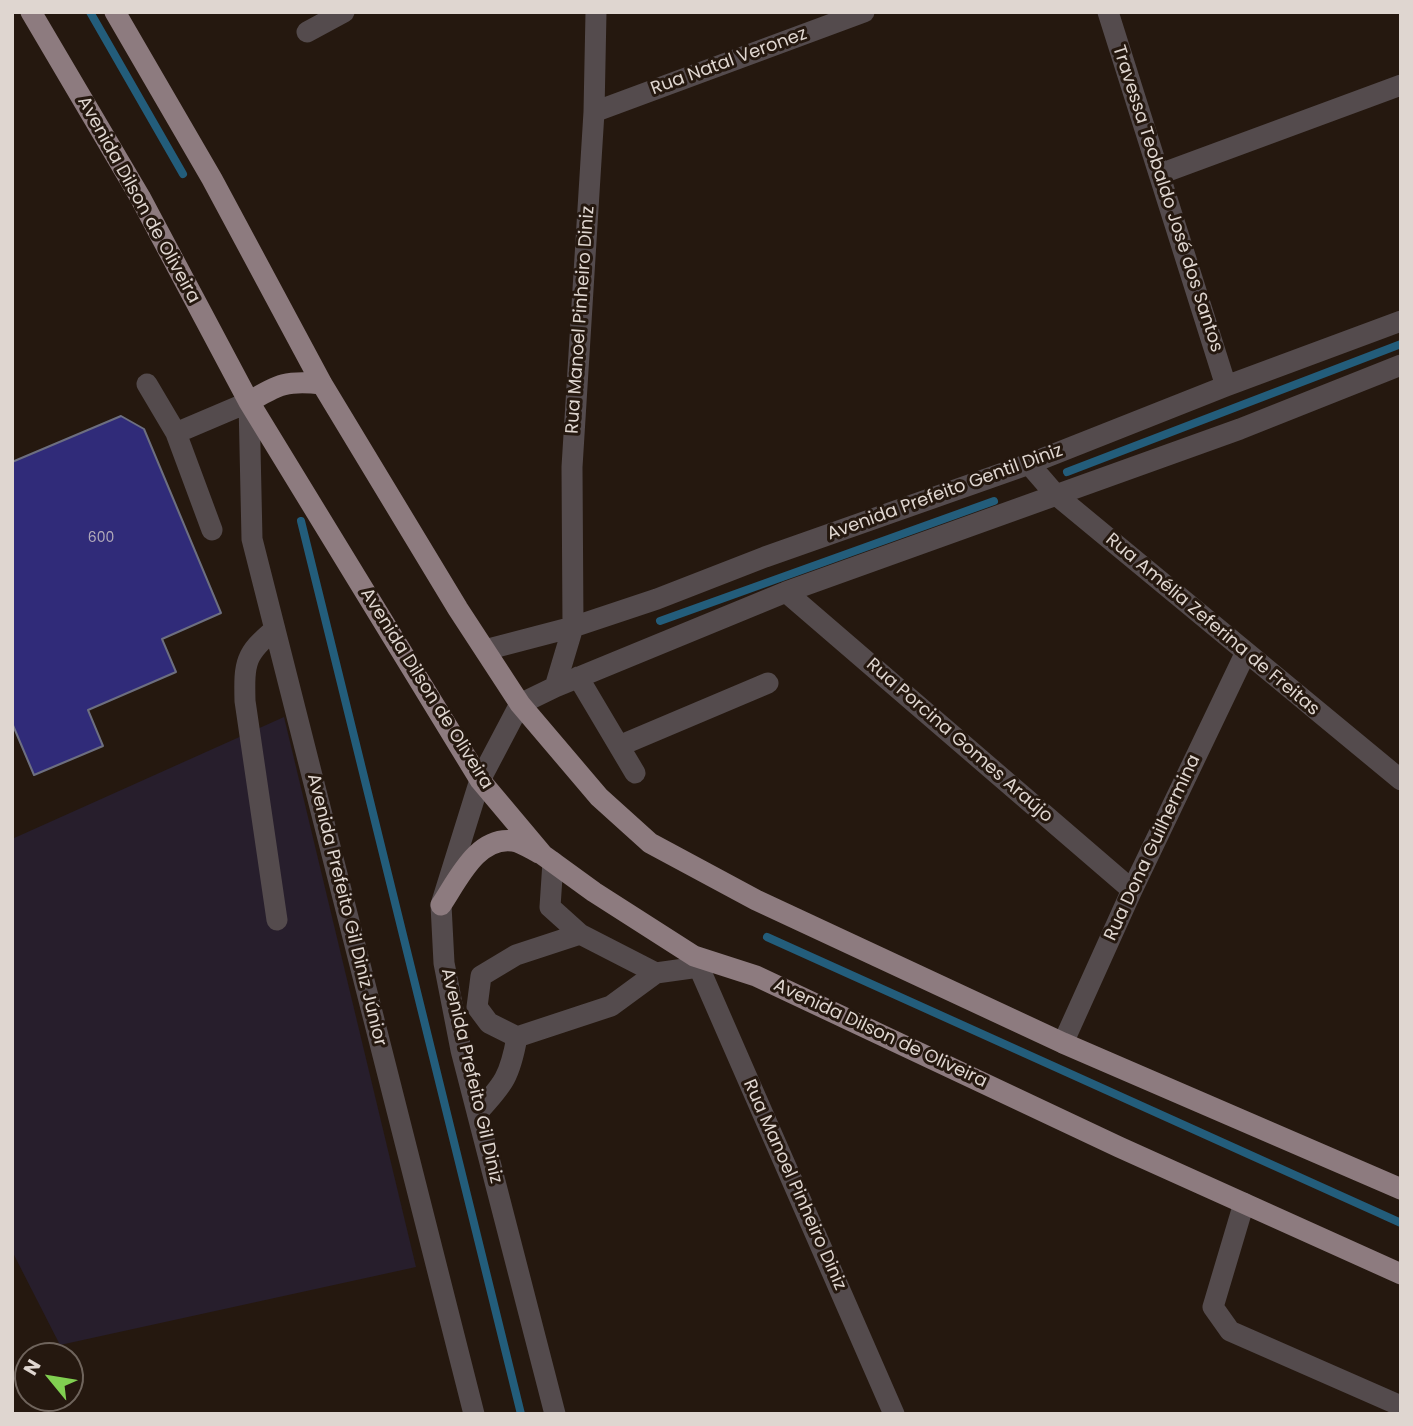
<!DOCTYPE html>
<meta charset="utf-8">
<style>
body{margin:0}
#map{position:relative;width:1413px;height:1426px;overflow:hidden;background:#25180f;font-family:Poppins,sans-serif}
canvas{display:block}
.frame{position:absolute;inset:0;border:14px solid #dfd6d0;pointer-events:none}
.north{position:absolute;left:14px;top:1342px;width:70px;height:70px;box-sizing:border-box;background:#25180f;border:2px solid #6f645c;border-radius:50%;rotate:300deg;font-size:19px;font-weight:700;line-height:28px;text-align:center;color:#dfd6d0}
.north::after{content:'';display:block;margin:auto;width:24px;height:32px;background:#81d051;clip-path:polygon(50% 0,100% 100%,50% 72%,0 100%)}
</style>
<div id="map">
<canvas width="1413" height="1426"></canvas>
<div class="frame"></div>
<div class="north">N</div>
</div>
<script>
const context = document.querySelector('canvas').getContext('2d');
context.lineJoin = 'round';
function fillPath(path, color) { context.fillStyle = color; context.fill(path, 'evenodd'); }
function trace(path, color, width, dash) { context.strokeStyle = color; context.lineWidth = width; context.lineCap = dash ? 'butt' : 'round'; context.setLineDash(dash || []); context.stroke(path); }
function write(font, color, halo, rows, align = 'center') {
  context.font = font + ' Poppins,sans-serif'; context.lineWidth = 6; context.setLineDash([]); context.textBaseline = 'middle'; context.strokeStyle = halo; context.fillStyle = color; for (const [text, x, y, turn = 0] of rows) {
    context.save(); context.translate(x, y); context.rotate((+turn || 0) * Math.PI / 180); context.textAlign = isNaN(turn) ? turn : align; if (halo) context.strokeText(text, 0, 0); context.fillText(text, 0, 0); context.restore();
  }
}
fillPath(new Path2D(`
 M284 717 416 1267 60 1345 12 1251V839Z`), '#271e2c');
trace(new Path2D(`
 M90 12 183 174
 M1067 472 1401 344
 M301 521 521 1414
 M660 621 994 501
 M767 937 1401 1223`), '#235d7b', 8);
const building = new Path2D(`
 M121 416 144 429 221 613 162 639 176 672 88 710 103 746 34 775 12 723V462Z`);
fillPath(building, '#302b79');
trace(building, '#6d6f80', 2);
trace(new Path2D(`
 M1108 12 1226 386
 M307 32 344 12
 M594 112 864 12
 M1160 174 1401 85
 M147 384 176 433 249 402 252 539 474 1414
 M176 433 212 530
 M1029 464 1055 494 1401 780
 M786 592 1132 890
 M275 629C245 654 244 662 245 701L277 920
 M485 650 573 627 657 599 765 557 1029 464 1226 386 1401 321
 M578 677 635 773
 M555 687 573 627 572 467 594 112 596 12
 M619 746 768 683
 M553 862 550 907 580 934 656 973 699 967
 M580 934 516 955 481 976 477 1007 489 1023 517 1037 611 1006 656 973
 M694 956 894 1414
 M1063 1043 1132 890 1245 654
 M477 1113C504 1084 510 1076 517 1037
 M1244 1203 1213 1307 1230 1331 1401 1406
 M555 1414 461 1050 444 963 441 905 480 780 520 704 555 687 786 592 1240 429 1401 365`), '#544b4d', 21);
trace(new Path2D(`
 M31 12 140 197 249 402 480 780 543 855 594 892 694 956 756 976 1119 1147 1401 1274
 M115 12 212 179 322 384 458 609 520 704 599 797 650 843 756 900 1063 1043 1401 1189
 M249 402C278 384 288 380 322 384
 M441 905C458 880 477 836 513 841 521 842 531 849 539 853`), '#8d7b7f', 21);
write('14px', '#b3abba', null, [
 ["600",101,538]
]);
write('18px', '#dfd6d0', '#25180f', [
 ["Rua Natal Veronez",729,62,-20],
 ["Travessa Teobaldo José dos Santos",1167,199,72],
 ["Avenida Dilson de Oliveira",138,200,61],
 ["Rua Manoel Pinheiro Diniz",581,320,-86],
 ["Avenida Prefeito Gentil Diniz",945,493,-20],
 ["Rua Amélia Zeferina de Freitas",1212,625,40],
 ["Avenida Dilson de Oliveira",426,689,58],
 ["Rua Porcina Gomes Araújo",959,741,41],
 ["Rua Dona Guilhermina",1153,848,-65],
 ["Avenida Prefeito Gil Diniz Júnior",346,910,76],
 ["Avenida Dilson de Oliveira",880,1034,25],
 ["Avenida Prefeito Gil Diniz",471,1076,77],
 ["Rua Manoel Pinheiro Diniz",794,1185,66]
]);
</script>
